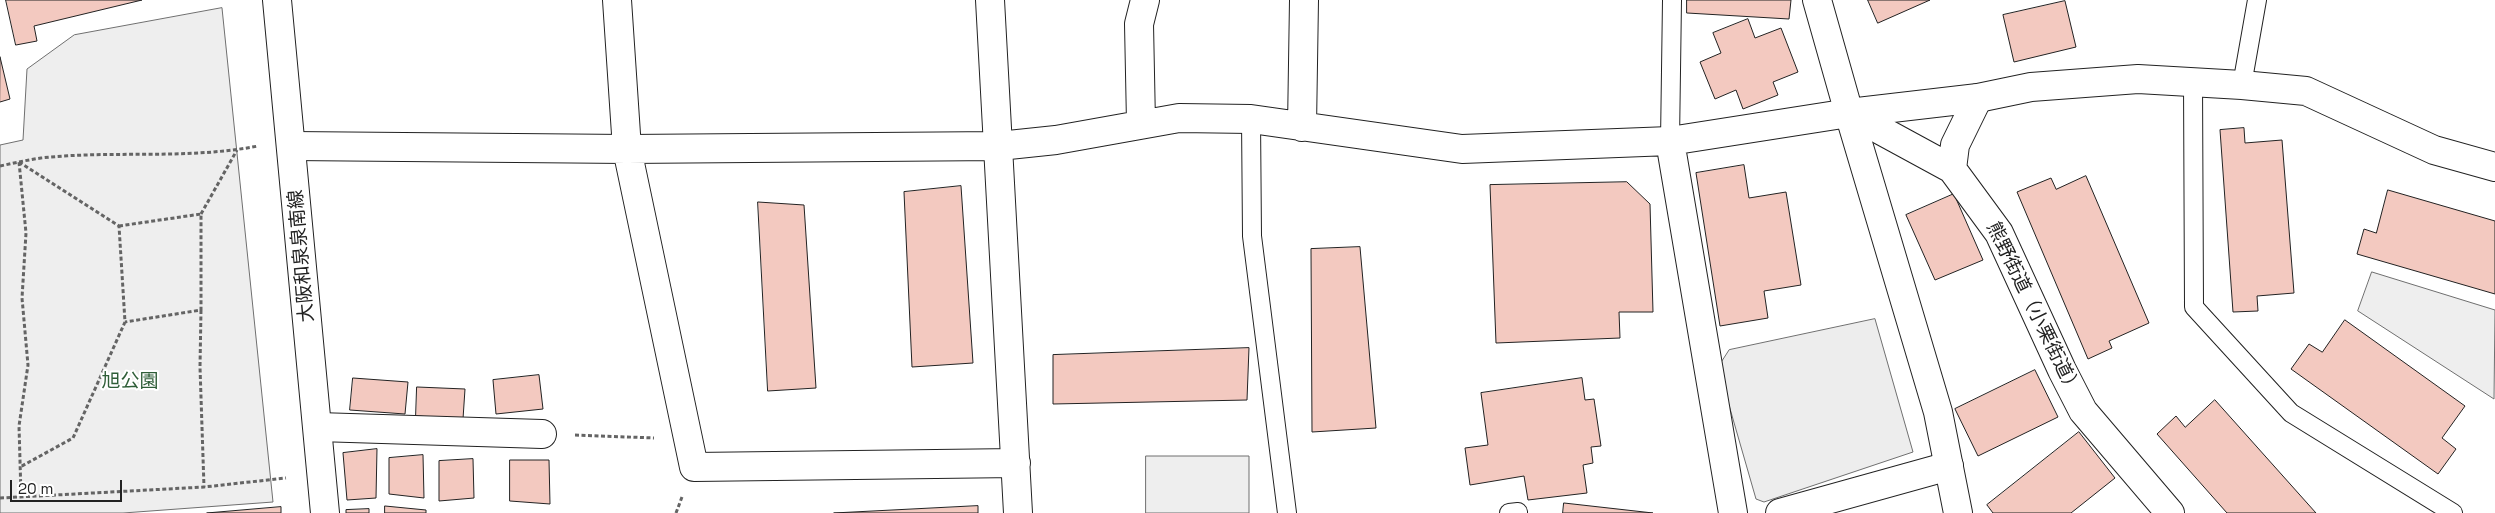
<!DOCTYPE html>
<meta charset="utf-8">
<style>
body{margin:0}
#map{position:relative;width:2495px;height:513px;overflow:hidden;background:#fff;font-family:"Space Grotesk",sans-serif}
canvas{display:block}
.scale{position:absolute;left:10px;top:480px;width:112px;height:22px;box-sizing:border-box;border:2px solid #222;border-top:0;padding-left:6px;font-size:15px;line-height:18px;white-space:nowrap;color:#222;-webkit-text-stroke:4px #fff;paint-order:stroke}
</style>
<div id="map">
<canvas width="2495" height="513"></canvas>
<div class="scale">20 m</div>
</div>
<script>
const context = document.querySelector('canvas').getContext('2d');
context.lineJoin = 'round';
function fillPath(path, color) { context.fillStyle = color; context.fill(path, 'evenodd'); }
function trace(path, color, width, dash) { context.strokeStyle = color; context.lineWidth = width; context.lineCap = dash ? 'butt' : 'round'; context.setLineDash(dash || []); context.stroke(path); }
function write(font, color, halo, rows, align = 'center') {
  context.font = font + ' "Space Grotesk","Noto Sans JP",sans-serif'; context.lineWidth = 4; context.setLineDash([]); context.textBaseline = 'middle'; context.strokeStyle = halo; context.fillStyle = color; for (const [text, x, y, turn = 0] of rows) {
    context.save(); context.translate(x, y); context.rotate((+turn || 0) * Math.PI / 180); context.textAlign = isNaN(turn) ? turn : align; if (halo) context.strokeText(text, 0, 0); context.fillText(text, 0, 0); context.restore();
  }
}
const green = new Path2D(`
 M222 8 273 502 123 513H0V145L23 140 27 69 74 35Z
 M2372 272 2495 310 2494 399 2358 311Z
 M1146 456H1249V513H1146Z`);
fillPath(green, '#eee');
trace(green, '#6f6f6f', 1);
const parking = new Path2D(`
 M1875 319 1913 452 1764 502 1756 499 1718 367 1729 350Z`);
fillPath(parking, '#ededed');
trace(parking, '#6f6f6f', 1);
const building = new Path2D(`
 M6 0H142L34 26 37 41 16 45Z
 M1687 0H1791L1789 19 1687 13Z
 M1868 0H1930L1878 23Z
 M2065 1 2076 47 2014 62 2003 15Z
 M1748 19 1755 38 1781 28 1798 72 1773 82 1778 95 1743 109 1736 90 1715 99 1700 62 1721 53 1713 33Z
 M0 57 10 99 0 102Z
 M2244 128 2245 143 2282 140 2294 293 2257 296 2258 311 2233 312 2220 130Z
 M1744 165 1749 198 1786 192 1801 285 1764 291 1768 318 1720 326 1696 173Z
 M2086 176 2149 323 2109 341 2112 348 2088 359 2017 192 2051 178 2056 189Z
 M1627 182 1650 204 1653 312H1619L1620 338 1496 343 1490 185Z
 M961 186 973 363 912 367 904 192Z
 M2388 190 2495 221V294L2357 254 2364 229 2376 233Z
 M1954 194 1983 260 1935 280 1906 215Z
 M758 202 804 205 816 388 768 391Z
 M1360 247 1376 428 1312 432 1311 249Z
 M2345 320 2465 406 2442 438 2456 449 2438 474 2291 369 2309 344 2322 352Z
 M1249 348 1247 400 1053 404V355Z
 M2035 370 2058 417 1978 456 1955 409Z
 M539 375 543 409 496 414 493 380Z
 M353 378 408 382 405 414 350 410Z
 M1582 378 1585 400 1594 399 1601 446 1591 447 1593 463 1583 465 1587 493 1528 500 1524 476 1470 485 1465 448 1488 445 1481 393Z
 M417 387 465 389 463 419 416 416Z
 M2215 400 2316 513H2227L2157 434 2176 416 2185 427Z
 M2079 432 2115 478 2071 513H1993L1987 505Z
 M377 449 376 498 347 500 343 453Z
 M423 455 424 498 389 494V458Z
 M473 459 474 498 439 501V461Z
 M510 460H549L550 504 510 501Z
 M1564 503 1653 513H1563Z
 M385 506 426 510V513H385Z
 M978 506V513H834Z
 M281 507V513H207Z
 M369 509V513H346V510Z`);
fillPath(building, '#f3c9c0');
trace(building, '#222', 1);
const service = new Path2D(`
 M2193 82 2194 307 2291 413 2453 513
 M2242 85 2257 0
 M1251 119 1252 236 1287 513
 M1670 141 1672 0
 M1509 513 1518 512`);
const minor = new Path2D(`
 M617 0 627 149 694 467 1016 463
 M990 0 1018 513
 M1141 123 1139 24 1145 0
 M1302 127 1304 0
 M1670 141 1733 513
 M292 146 627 149 999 146 1056 140 1179 118 1251 119 1462 149 1670 141 1849 113 1952 169 1999 233 2062 370 2083 411 2170 513
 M1952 169 1955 145 1978 98
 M318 427 542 434
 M1780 513 1949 466`);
const tertiary = new Path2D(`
 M1817 0 1849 113 1938 412 1958 513
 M1849 113 1978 98 2031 87 2138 79 2242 85 2306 91 2434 150 2495 167`);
const primary = new Path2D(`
 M277 0 325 513`);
trace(service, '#222', 20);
trace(minor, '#222', 30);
trace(tertiary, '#222', 30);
trace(primary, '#222', 30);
trace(new Path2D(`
 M19 162 119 226 125 322 73 438 20 467
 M19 162 26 233 22 298 28 365 19 426 21 495
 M0 166C14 163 27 160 41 158 113 150 186 160 258 146
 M201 214 237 150
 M119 226 201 214V310L125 322
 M201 310 200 367 204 487
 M575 435 654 438
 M0 498 204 487 286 478
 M676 513 682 497`), '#646464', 3, [4, 2.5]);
trace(service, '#fff', 18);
trace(minor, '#fff', 28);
trace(tertiary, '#fff', 28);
trace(primary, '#fff', 28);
write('19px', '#222', '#fff', [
 ["大阪和泉泉南線",302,256,-95],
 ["熊野街道（小栗街道）",2033,309,64]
]);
write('19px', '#2f5e38', '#fff', [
 ["旭公園",130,382]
]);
</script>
